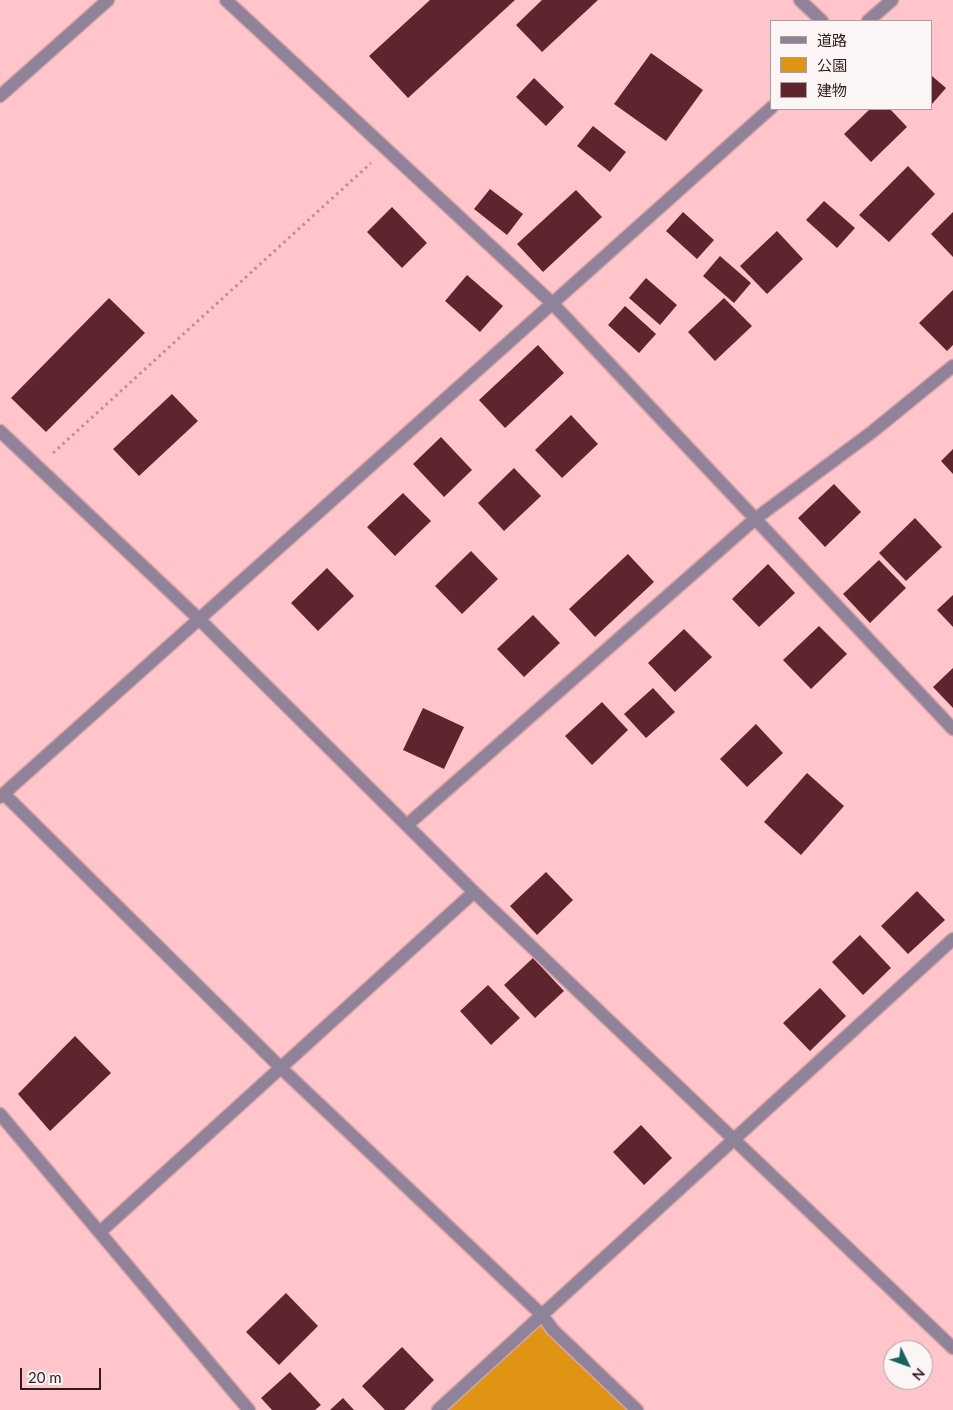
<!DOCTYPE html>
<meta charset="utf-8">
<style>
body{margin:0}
#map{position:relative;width:953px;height:1410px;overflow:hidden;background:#ffc5ca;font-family:Lato,"Noto Sans JP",sans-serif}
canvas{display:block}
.legend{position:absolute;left:770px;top:20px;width:162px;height:90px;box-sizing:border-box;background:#fcf5f5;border:1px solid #ac9e9f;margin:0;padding:6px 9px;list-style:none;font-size:15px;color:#351b1e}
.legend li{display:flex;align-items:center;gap:10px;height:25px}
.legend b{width:25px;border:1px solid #ac9e9f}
.north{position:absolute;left:883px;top:1340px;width:50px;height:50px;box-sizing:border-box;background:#fcf5f5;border:1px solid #ac9e9f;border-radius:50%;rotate:132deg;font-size:14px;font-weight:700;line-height:20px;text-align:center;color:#351b1e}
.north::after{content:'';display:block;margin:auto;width:18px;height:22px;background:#156462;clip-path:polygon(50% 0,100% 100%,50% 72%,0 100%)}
.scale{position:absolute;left:20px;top:1368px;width:81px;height:22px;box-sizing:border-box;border:2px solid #351b1e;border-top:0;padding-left:6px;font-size:15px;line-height:18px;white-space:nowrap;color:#351b1e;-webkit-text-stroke:4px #fcf5f5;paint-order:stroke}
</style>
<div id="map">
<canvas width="953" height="1410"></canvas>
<ul class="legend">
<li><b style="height:6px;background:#908299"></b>道路</li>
<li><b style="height:14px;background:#df9414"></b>公園</li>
<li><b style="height:14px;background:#5e252f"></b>建物</li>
</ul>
<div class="north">N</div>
<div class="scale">20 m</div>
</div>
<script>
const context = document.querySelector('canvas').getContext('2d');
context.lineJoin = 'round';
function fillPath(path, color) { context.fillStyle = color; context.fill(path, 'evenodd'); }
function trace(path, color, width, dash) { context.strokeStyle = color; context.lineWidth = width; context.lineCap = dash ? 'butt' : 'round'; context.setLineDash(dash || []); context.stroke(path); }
fillPath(new Path2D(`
 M542 1315 639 1410H438Z`), '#df9414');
fillPath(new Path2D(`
 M430 0H515L408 98 369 56Z
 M542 0H598L542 52 516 25Z
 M651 53 703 90 666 141 614 104Z
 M932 76 946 88 932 104Z
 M534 78 564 107 546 126 516 97Z
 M870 109H890L907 127 871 162 844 134Z
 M593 126 626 152 610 172 577 146Z
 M908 166 935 194 889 242 859 215Z
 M490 189 523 214 507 235 474 209Z
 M576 190 602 217 543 272 517 244Z
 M824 201 855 228 837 248 806 220Z
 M392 207 427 243 402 268 367 232Z
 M683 212 714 240 697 259 666 231Z
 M953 212V257L931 234Z
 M777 231 803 259 767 294 740 266Z
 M720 256 751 283 734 303 703 276Z
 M467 275 503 306 480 332 445 301Z
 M646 278 677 305 660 325 629 298Z
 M953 290V345L947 351 919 323Z
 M109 298 145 333 46 432 11 398Z
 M724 298 752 326 715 361 688 332Z
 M625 306 656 334 639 353 608 325Z
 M538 345 564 373 505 428 479 400Z
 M172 394 198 421 139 476 113 449Z
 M571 415 598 444 562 478 535 450Z
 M441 437 472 470 444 497 413 464Z
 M953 449V474L941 461Z
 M514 468 541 496 504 531 478 503Z
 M834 484 861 512 825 547 798 518Z
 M403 493 431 521 395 556 367 527Z
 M915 518 942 547 906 581 879 553Z
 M471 551 498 579 462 614 435 586Z
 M628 554 654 582 595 637 569 609Z
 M879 560 906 588 870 623 843 594Z
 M768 564 795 593 759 627 732 599Z
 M327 568 354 596 318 631 291 603Z
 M953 595V627L937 610Z
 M533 615 560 643 524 677 497 649Z
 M819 626 847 654 811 689 783 660Z
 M684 629 712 657 675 692 648 663Z
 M953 668V708L933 687Z
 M653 688 675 712 646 738 624 714Z
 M602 702 628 730 592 765 565 736Z
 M423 708 464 727 444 769 403 750Z
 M756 724 783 753 747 787 720 759Z
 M807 773 844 806 801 855 764 822Z
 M546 872 573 900 537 935 510 906Z
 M917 891 945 920 908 954 881 926Z
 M860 935 891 968 863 995 832 962Z
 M533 958 564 991 535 1018 504 985Z
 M488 985 520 1018 491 1045 460 1011Z
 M820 988 846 1016 810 1051 783 1023Z
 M75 1036 111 1073 50 1131 18 1094Z
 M641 1125 672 1158 644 1185 613 1152Z
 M286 1293 318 1326 279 1365 246 1332Z
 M402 1347 434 1380 404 1410H385L362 1386Z
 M290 1372 321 1405 315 1410H272L261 1398Z
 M343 1398 354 1410H330Z`), '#5e252f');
const minor = new Path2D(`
 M800 0 822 21
 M0 96 108 0
 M0 431 199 619 474 892 953 1348
 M4 794 281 1068 542 1315 553 1330 637 1410
 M407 825 755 519 872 432 953 366
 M100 1232 474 892
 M438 1410 953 939`);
const tertiary = new Path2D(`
 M226 0 553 304 953 729
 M868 21 892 0
 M0 797 772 107
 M0 1114 249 1410`);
trace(minor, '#d7a3a8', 15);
trace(tertiary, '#d7a3a8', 15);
trace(new Path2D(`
 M53 453 371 163`), '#bd8d92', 3, [2.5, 4]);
trace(minor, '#908299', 12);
trace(tertiary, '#908299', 12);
</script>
